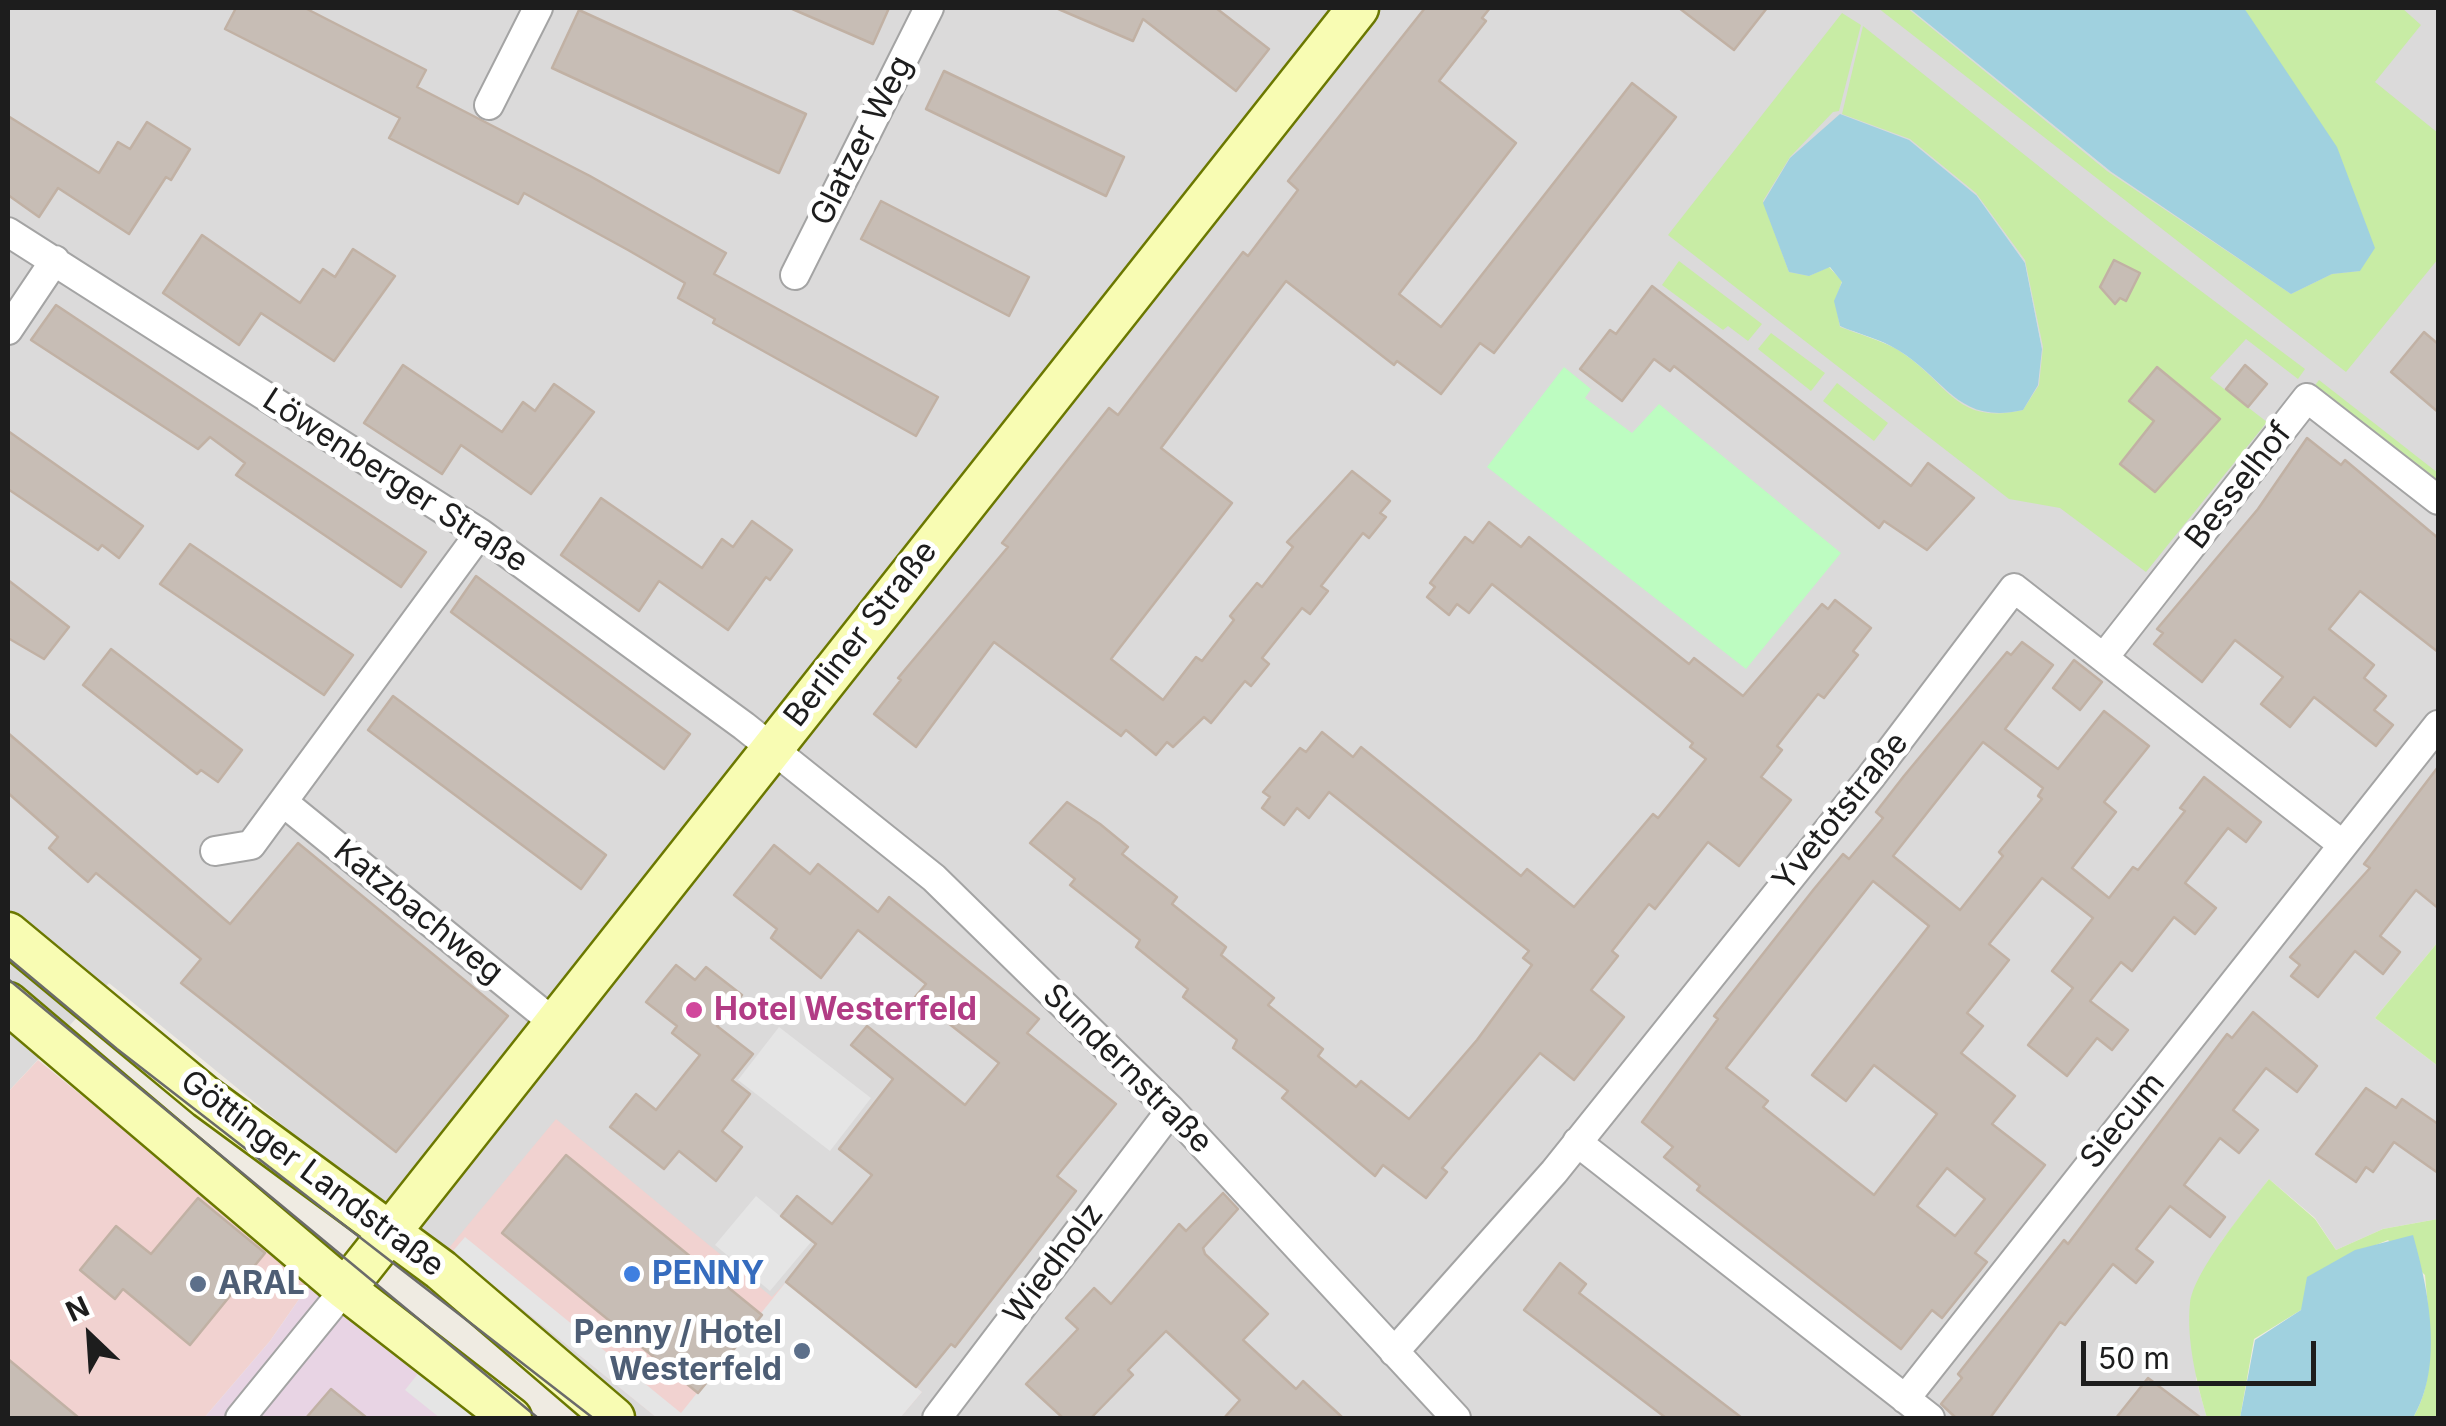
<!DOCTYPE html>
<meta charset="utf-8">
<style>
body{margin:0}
#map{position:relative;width:2446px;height:1426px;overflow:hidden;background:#efebe2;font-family:Inter,sans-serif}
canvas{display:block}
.frame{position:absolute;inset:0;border:10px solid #1d1d1d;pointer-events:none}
.north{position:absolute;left:40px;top:1286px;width:100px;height:100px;-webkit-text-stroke:8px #fff;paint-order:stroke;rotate:335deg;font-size:28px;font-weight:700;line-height:40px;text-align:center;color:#1d1d1d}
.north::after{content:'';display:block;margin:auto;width:35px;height:45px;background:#1d1d1d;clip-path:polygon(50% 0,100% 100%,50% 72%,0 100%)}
.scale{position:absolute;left:2081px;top:1341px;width:235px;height:45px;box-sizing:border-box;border:5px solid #1d1d1d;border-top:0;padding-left:12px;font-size:30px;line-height:35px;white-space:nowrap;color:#1d1d1d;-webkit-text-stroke:8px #fff;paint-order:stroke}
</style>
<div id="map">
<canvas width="2446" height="1426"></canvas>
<div class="frame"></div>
<div class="north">N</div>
<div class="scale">50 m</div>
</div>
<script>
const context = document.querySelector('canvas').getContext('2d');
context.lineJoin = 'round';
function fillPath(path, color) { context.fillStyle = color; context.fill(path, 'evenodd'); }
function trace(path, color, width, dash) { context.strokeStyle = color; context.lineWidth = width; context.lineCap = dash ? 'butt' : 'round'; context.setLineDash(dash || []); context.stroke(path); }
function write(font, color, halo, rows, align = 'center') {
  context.font = font + ' Inter,sans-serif'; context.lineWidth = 10; context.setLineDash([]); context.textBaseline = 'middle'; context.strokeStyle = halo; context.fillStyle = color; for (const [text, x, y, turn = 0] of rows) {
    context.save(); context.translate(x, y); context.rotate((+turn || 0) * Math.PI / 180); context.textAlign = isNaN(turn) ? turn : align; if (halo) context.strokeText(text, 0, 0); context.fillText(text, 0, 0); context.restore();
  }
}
fillPath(new Path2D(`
 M8 8H1909L2110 171 2250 15 2244 8H2438V942L2375 1018 2438 1066V1219L2383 1229 2336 1250 2315 1218 2269 1179 2221 1242 2196 1379 2207 1418H640L109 983 8 1092ZM1977 196 2025 263 2042 349 1933 376 1896 348 1840 326 1835 301 1842 281 1763 203Z`), '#dbdada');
fillPath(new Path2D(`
 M38 1060 311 1282 270 1341 204 1418H8V1092Z
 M556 1119 772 1297 786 1282 922 1392 900 1418H657L448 1249Z`), '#f1d2d0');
fillPath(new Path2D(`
 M311 1282 479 1418H204L270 1341Z`), '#e8d4e4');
fillPath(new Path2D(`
 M1878 8H1907L2107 171 2291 294 2332 274 2360 271 2244 8H2402L2421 25 2375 82 2438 133V259L2346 372Z
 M1842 13 1861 25 1839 111 1833 112 1790 157 1763 201 1789 272 1809 276 1829 267 1842 281 1835 301 1840 327C1858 334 1881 340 1898 350 1949 382 1954 426 2023 410L2039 385 2043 347 2025 260 1976 193 1910 139 1842 114 1863 26 2105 219 2305 369 2298 379 2246 339 2210 378 2267 422 2146 572 2060 508 2009 499 1668 235Z
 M1679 261 1762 324 1748 341 1728 326 1723 330 1662 285Z
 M1771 333 1825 373 1811 391 1758 349Z
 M2319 380 2438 473V485L2313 388Z
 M1837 383 1888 423 1874 441 1823 401Z
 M2438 942V1066L2375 1018Z
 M2269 1179 2315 1219 2336 1250 2383 1229 2438 1219V1418H2413C2438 1376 2429 1322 2425 1275L2388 1240 2342 1259 2301 1310 2254 1339 2240 1418H2207C2197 1384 2186 1340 2190 1303 2194 1271 2248 1206 2269 1179Z`), '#c8eca5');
fillPath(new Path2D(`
 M1564 367 1591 389 1585 398 1632 433 1659 404 1841 553 1746 669 1487 467Z`), '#bdfcc1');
fillPath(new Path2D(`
 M779 1027 871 1098 830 1151 738 1080Z
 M756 1196 811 1242 770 1291 715 1245Z
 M465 1237 681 1413 786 1282 922 1392 900 1418H657L452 1252Z
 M420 1371 479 1418H440L405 1390Z`), '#e5e5e5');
fillPath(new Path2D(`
 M1909 8H2244L2337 147 2375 248 2360 271 2332 274 2291 294 2110 171Z
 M1840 114 1909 140 1977 196 2025 263 2042 349 2038 385 2023 410C1958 425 1947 380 1898 350 1881 339 1858 334 1840 326L1834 301 1842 282 1830 267 1809 276 1789 272 1763 203 1790 158Z
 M2413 1235C2429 1291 2444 1366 2413 1418H2240L2255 1340 2301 1310 2307 1277 2355 1250Z`), '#a0d1df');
const building = new Path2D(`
 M236 8H305L426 70 417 87 590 176 726 253 714 274 938 397 916 436 713 323 715 319 678 298 685 283 628 250 524 193 518 204 389 138 400 118 225 29Z
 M790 8H889L873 44Z
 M1056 8H1216L1269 49 1236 91 1143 19 1133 41Z
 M1425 8H1490L1482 18 1486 21 1439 81 1516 143 1399 294 1441 327 1632 83 1676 117 1494 353 1480 343 1441 394 1397 361 1394 365 1286 281 1255 322 1161 448 1232 503 1111 659 1163 700 1196 657 1202 661 1234 620 1230 616 1257 583 1262 587 1293 547 1287 542 1352 471 1390 501 1380 513 1386 517 1369 538 1363 533 1321 586 1328 591 1310 614 1302 608 1262 658 1269 664 1251 686 1245 681 1211 723 1204 717 1173 747 1167 742 1156 755 1126 730 1121 736 994 642 916 747 874 714 901 680 898 678 1008 547 1002 543 1109 408 1118 415 1243 252 1248 256 1298 190 1288 181Z
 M1679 8H1767L1734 50Z
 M579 10 806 114 779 173 552 68Z
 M944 71 1124 157 1106 196 926 109Z
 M8 116 99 173 118 142 130 149 147 122 190 149 171 180 166 177 129 234 58 188 39 217 8 195Z
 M881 201 1029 277 1009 316 861 239Z
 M202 235 300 303 323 269 335 277 353 249 395 276 334 361 261 313 239 345 163 293Z
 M2114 260 2140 273 2126 301 2120 298 2115 304 2100 287Z
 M1652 286 1911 486 1928 463 1974 498 1927 550 1884 521 1879 528 1674 366 1670 371 1654 359 1622 401 1580 369 1610 330 1616 334Z
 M56 305 426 552 401 587 236 475 245 463 210 437 198 449 31 340Z
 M2424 332 2438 344V412L2391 372Z
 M403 365 502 432 523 402 535 411 554 384 594 412 531 494 461 445 442 474 364 423Z
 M2245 365 2267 384 2248 407 2226 389Z
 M2157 367 2220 419 2155 492 2120 464 2154 421 2129 401Z
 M8 431 143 526 119 558 102 545 98 550 8 489Z
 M2307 438 2341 465 2345 460 2438 538V652L2360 591 2329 629 2374 665 2364 678 2386 696 2374 710 2393 725 2376 746 2314 697 2290 727 2261 704 2283 677 2235 640 2202 682 2154 644 2163 633 2157 629 2258 509Z
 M601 498 702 568 722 539 733 547 752 521 792 550 770 580 766 577 728 630 659 581 639 611 561 555Z
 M1489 522 1521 547 1529 537 1689 664 1694 658 1743 696 1822 604 1828 609 1835 600 1871 628 1853 651 1858 655 1824 698 1818 694 1777 746 1782 750 1761 777 1791 800 1739 866 1708 842 1655 909 1649 904 1612 951 1618 956 1591 990 1624 1017 1574 1080 1540 1053 1442 1168 1447 1172 1426 1198 1383 1165 1375 1176 1282 1098 1288 1091 1233 1048 1237 1040 1183 997 1188 989 1136 947 1140 940 1070 885 1075 879 1030 843 1067 802 1100 824 1128 847 1122 854 1177 897 1172 904 1226 947 1221 955 1274 998 1268 1005 1323 1049 1318 1056 1356 1087 1361 1081 1409 1119 1477 1040 1532 965 1523 958 1529 951 1329 792 1309 818 1297 808 1284 825 1262 808 1270 797 1263 792 1300 748 1306 752 1322 732 1353 757 1361 747 1521 876 1527 869 1574 907 1653 814 1658 818 1706 759 1690 747 1693 743 1492 584 1469 613 1457 604 1449 615 1427 597 1435 587 1430 583 1465 537 1473 543Z
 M190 544 353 655 324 695 160 584Z
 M476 576 690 734 664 769 451 612Z
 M8 580 69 627 44 659 8 638Z
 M2022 642 2053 665 2005 729 2058 769 2104 711 2149 746 2104 802 2116 812 2072 868 2109 898 2133 867 2138 870 2185 811 2180 808 2204 777 2261 822 2246 842 2228 828 2185 883 2216 908 2195 934 2174 917 2132 971 2121 962 2090 1001 2128 1030 2112 1050 2097 1038 2067 1076 2028 1045 2073 988 2052 971 2093 918 2042 878 1989 944 2009 960 1967 1013 1983 1026 1961 1053 2015 1096 1992 1124 2045 1165 1975 1253 1987 1262 1942 1318 1932 1310 1901 1349 1697 1190 1700 1186 1664 1157 1673 1147 1642 1122 1718 1019 1714 1016 1814 889 1843 854 1849 859 1883 818 1876 812 1904 776 2007 652 2011 655ZM1983 742 2043 788 2038 796 2042 799 1999 852 2003 856 1960 910 1893 856ZM1873 881 1929 926 1812 1075 1846 1101 1874 1065 1937 1114 1874 1195 1763 1107 1768 1101 1726 1068ZM1947 1168 1985 1199 1955 1236 1917 1206Z
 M111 649 242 750 218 782 201 770 197 774 83 685Z
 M2074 660 2102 682 2080 710 2053 688Z
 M393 696 606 855 581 889 368 730Z
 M8 733 230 924 298 843 508 1016 396 1152 181 983 201 959 96 873 88 882 49 848 58 837 8 793Z
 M2438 767V908L2416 890 2380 936 2400 952 2383 974 2355 951 2318 997 2291 976 2300 965 2290 957 2370 868 2364 864Z
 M774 845 810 874 818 864 878 912 889 897 1039 1019 1027 1033 1116 1104 1057 1176 1076 1191 955 1347 951 1344 916 1387 786 1282 816 1244 781 1216 797 1196 832 1224 872 1175 839 1149 893 1079 851 1045 867 1026 965 1105 999 1063 915 997 926 984 858 930 821 978 771 938 777 929 734 895Z
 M676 965 695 980 706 967 742 995 717 1026 753 1054 732 1080 750 1094 722 1131 742 1147 716 1181 679 1151 664 1169 610 1127 636 1094 656 1110 700 1055 672 1033 677 1026 646 1002Z
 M2253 1012 2317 1066 2297 1092 2266 1068 2233 1110 2258 1130 2239 1153 2220 1138 2184 1185 2225 1217 2210 1237 2170 1206 2136 1249 2153 1262 2136 1283 2113 1264 2065 1325 2060 1322 1990 1418H1956L1941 1404 1962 1378 1958 1374 2064 1240 2068 1244 2227 1034 2232 1038Z
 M2366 1088 2396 1108 2402 1099 2438 1124V1173L2394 1142 2373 1172 2366 1167 2356 1182 2316 1154Z
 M566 1155 762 1315 698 1393 502 1233Z
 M1223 1193 1238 1209 1203 1248 1205 1254 1268 1314 1243 1340 1296 1389 1303 1381 1343 1418H1224L1240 1400 1166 1331 1128 1370 1133 1375 1091 1418H1063L1026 1384 1078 1329 1066 1318 1094 1288 1111 1304 1179 1224 1186 1231Z
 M198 1198 265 1253 190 1345 123 1289 115 1299 80 1270 116 1226 151 1254Z
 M1560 1263 1586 1284 1579 1293 1742 1418H1666L1524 1310Z
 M8 1359 79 1418H8Z
 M2148 1378 2201 1418H2116Z
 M331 1389 367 1418H306Z`);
fillPath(building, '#c7bdb5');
trace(building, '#c1b1a4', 2.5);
const street = new Path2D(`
 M489 105 538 8
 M8 232 480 533 744 726 934 878 1171 1110 1456 1418
 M795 275 929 8
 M8 330 55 260
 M2105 656 2307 398 2438 500
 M283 802 553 1022
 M215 851 251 845 480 533
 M1577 1142 1930 1418
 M1394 1352 1554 1172 1870 778 2014 588 2343 845
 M1905 1399 2438 725
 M240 1418 345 1289
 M937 1418 1171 1110`);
const secondary = new Path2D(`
 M8 933 207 1098 441 1270 614 1418
 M8 1003 345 1289 511 1418
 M345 1289 1358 8`);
trace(street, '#a4a4a4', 32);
trace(secondary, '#6b7800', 45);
trace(street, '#fff', 28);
trace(secondary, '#f8fcb3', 40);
trace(new Path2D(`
 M8 958 117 1049 593 1418
 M8 979 538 1418`), '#6b6b6b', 2.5);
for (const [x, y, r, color] of [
 [694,1010,10,"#d1479c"],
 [632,1274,10,"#3f7fe0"],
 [198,1284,10,"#5c6f8a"],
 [802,1351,10,"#5c6f8a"]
]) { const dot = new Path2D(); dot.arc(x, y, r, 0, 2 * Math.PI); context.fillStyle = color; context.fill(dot); trace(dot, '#fff', 4); }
write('32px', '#1d1d1d', '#fff', [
 ["Glatzer Weg",862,141,-63],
 ["Löwenberger Straße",395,481,33],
 ["Besselhof",2239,486,-52],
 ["Berliner Straße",861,634,-52],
 ["Yvetotstraße",1841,812,-51],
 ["Katzbachweg",418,912,39],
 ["Sundernstraße",1127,1069,45],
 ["Siecum",2123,1121,-51],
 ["Göttinger Landstraße",312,1174,37],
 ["Wiedholz",1054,1264,-53]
]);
write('bold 32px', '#b23c85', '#fff', [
 ["Hotel Westerfeld",714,1010]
], 'left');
write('bold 32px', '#366cbe', '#fff', [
 ["PENNY",652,1274]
], 'left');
write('bold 32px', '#4e5e75', '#fff', [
 ["ARAL",218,1284],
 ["Penny / Hotel",782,1333,"right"],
 ["Westerfeld",782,1370,"right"]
], 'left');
</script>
